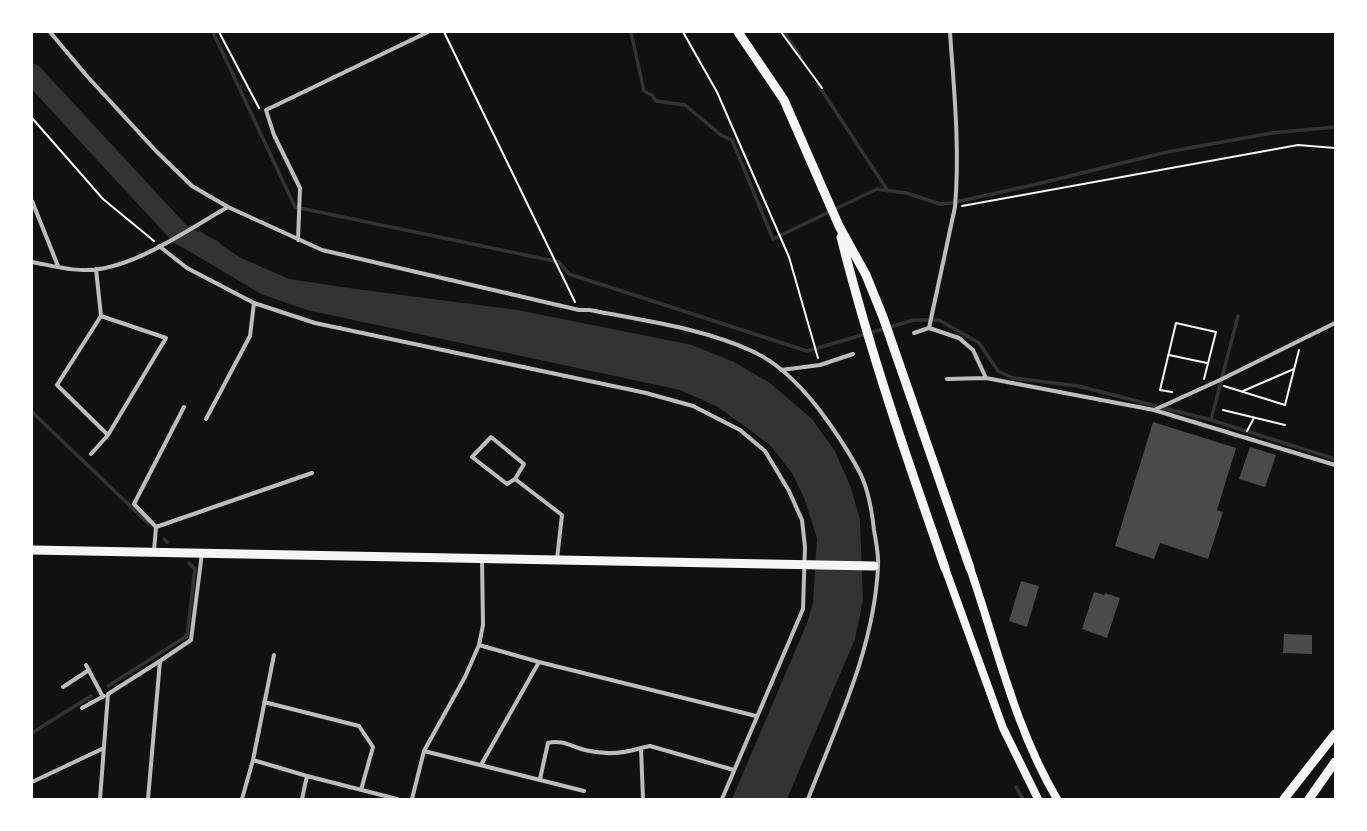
<!DOCTYPE html>
<style>
body{margin:0}
#map{position:relative;width:1367px;height:831px;overflow:hidden;background:#111;font-family:Inter,sans-serif}
canvas{display:block}
.frame{position:absolute;inset:0;border:33px solid #fff;pointer-events:none}
</style>
<div id="map">
<canvas width="1367" height="831"></canvas>
<div class="frame"></div>
</div>
<script>
const context = document.querySelector('canvas').getContext('2d');
context.lineJoin = 'round';
function fillPath(path, color) { context.fillStyle = color; context.fill(path, 'evenodd'); }
function trace(path, color, width, dash) { context.strokeStyle = color; context.lineWidth = width; context.lineCap = dash ? 'butt' : 'round'; context.setLineDash(dash || []); context.stroke(path); }
fillPath(new Path2D(`
 M200 231 241 258 289 279 356 289 517 310 692 345 734 362 770 383 812 419 835 451 851 488 860 520 863 600 855 639 787 799H732L807 623 813 602 817 538 805 500 792 473 771 446 746 427 716 406 680 390 307 310 261 294 177 244Z`), '#333');
trace(new Path2D(`
 M213 32 295 207 559 262 569 274 807 351 914 320H939L979 343 998 371 1013 378 1078 386 1211 420
 M631 32 644 91 652 95 656 101 685 105 721 135 732 140 773 239 877 189 906 193 940 204 951 203 1033 185 1167 152 1272 133 1335 127
 M784 32 800 56
 M817 83 888 191
 M1238 316 1211 420 1335 459
 M32 412 148 523
 M164 539 167 542
 M108 686 187 636 195 569 189 563
 M32 733 91 696
 M1016 787 1023 799`), '#333', 3.5);
trace(new Path2D(`
 M32 74 181 235 212 250`), '#333', 21);
fillPath(new Path2D(`
 M1153 422 1236 448 1217 510 1223 512 1208 559 1160 543 1154 559 1115 546Z
 M1250 447 1276 455 1265 487 1239 479Z
 M1021 581 1039 586 1027 627 1009 621Z
 M1094 592 1104 595 1105 593 1120 598 1107 638 1082 629Z
 M1284 634 1312 635V654L1283 653Z`), '#4a4a4a');
trace(new Path2D(`
 M219 32 259 108
 M444 32 575 302
 M683 32 717 92 789 257 818 358
 M781 32 822 88
 M32 118 103 199 154 241
 M962 206 1298 145 1335 148
 M1169 355 1207 363
 M1224 386 1285 405 1299 350
 M1243 391 1294 369
 M1172 392 1160 390 1176 323 1216 332 1204 379
 M1223 410 1285 425
 M1247 431 1254 418`), '#f5f5f5', 2);
trace(new Path2D(`
 M50 32 86 75 156 151 192 186 228 207 322 250 579 310H590C645 321 703 328 754 352 784 366 810 396 829 423 841 440 852 457 861 475 869 492 872 512 874 530 876 542 879 555 878 567 874 649 837 724 808 799
 M32 201 58 266
 M298 240 300 188 274 135 266 110 428 32
 M159 246 187 268 254 303 315 323 646 393 693 406 740 430 765 451 789 491 802 520 805 547 803 609 722 799
 M32 262C49 265 67 270 83 270 130 272 188 229 228 207
 M101 316 57 385 108 435
 M929 328 955 207C960 149 954 90 950 32
 M914 333 929 328 959 338 973 350 986 378
 M781 370 820 365 853 354
 M947 379 986 378 1154 410 1335 465
 M1154 410 1220 380 1335 323
 M206 419 250 336 254 303
 M91 454 108 435 166 338 101 316 96 269
 M515 479 507 484 472 457 491 437 524 464 515 479 562 515 557 559
 M156 527 134 504 184 407
 M154 551 156 527 312 473
 M479 645 539 662 756 716
 M86 665 103 697
 M63 687 89 670
 M264 702 359 726 373 747 361 790
 M82 708 104 696
 M641 748 650 746 734 770
 M424 751 584 791
 M253 760 307 776 397 799
 M481 765 539 662
 M540 779 548 743C561 739 573 747 585 750 604 755 622 754 641 748L643 799
 M32 782 104 748
 M100 799 108 694 160 661
 M148 799 160 661 191 640 202 553
 M242 799 253 760 274 655
 M302 799 307 776
 M412 799 424 751 465 677 479 645 483 625 482 559`), '#bcbcbc', 4);
trace(new Path2D(`
 M945 568 1003 728 1038 799
 M970 568C997 646 1015 728 1057 799`), '#f5f5f5', 8);
trace(new Path2D(`
 M738 32 784 100 839 226 866 275 883 317 970 568
 M841 237C869 349 907 459 945 568
 M32 550 874 566
 M1284 799 1335 734
 M1309 799 1335 762`), '#f5f5f5', 9);
</script>
